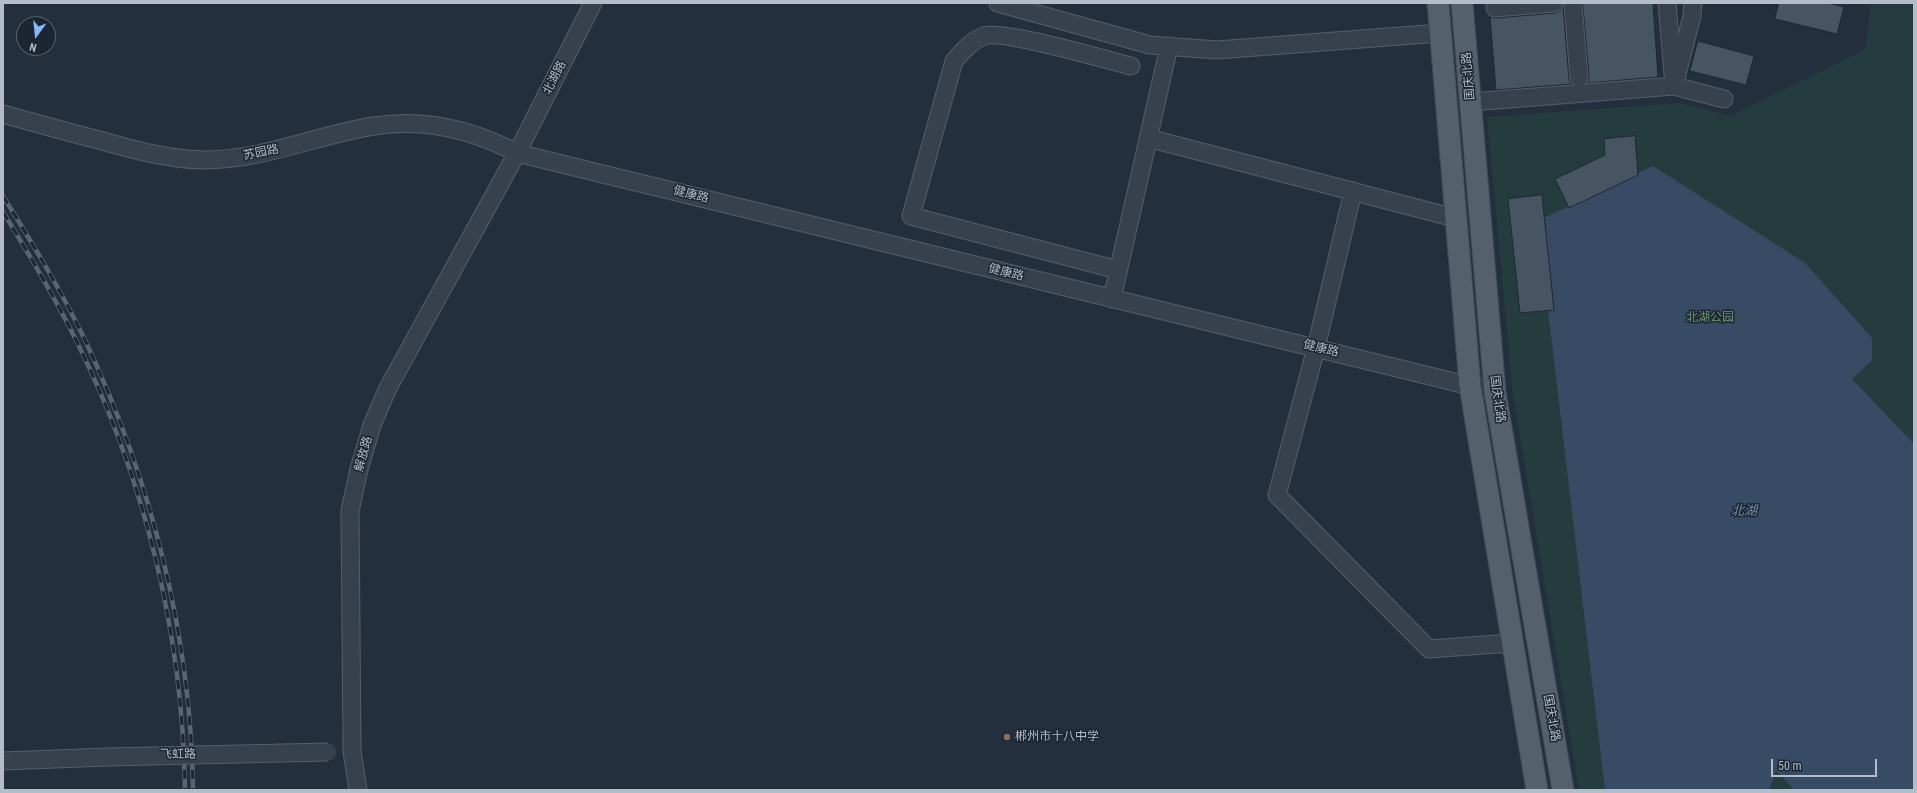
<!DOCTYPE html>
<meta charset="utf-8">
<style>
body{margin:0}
#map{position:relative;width:1917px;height:793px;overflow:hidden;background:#232f3d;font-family:"Roboto Condensed",sans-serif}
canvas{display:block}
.frame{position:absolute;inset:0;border:4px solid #b3bcc8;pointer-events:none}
.north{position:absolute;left:16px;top:16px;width:40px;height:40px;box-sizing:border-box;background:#1c2632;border:1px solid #58626e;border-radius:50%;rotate:195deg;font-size:11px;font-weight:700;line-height:16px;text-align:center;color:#b3bcc8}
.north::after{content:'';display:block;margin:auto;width:14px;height:18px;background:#88b8f8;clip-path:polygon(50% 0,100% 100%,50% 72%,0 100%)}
.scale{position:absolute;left:1771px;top:759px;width:106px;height:18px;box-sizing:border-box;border:2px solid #b3bcc8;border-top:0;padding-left:5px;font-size:12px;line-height:14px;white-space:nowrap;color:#b3bcc8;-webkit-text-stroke:3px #1c2632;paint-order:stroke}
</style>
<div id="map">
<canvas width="1917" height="793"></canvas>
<div class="frame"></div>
<div class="north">N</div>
<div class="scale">50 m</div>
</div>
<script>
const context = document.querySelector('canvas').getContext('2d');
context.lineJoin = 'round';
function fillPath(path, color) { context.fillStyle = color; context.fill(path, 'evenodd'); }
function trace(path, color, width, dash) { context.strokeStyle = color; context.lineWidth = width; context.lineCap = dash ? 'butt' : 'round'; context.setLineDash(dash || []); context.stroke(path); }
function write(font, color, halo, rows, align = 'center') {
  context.font = font + ' "Roboto Condensed","Noto Sans SC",sans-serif'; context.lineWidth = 3; context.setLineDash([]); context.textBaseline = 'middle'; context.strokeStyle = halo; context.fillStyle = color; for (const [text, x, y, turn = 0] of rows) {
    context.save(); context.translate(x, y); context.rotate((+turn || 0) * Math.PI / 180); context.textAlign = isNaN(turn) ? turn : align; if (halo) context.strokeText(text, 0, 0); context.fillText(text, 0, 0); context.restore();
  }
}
fillPath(new Path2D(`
 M1871 3H1914V790H1579L1513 395 1487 117 1680 103 1730 116 1865 49Z`), '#253c3e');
fillPath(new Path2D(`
 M1653 166 1805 263 1872 338V360L1852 379 1914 444V790H1795L1776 771 1769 790H1605L1548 310H1554L1544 218 1638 175V173Z`), '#374c64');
const building = new Path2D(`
 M1583 3H1653L1658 77 1588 83 1589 77Z
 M1779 3H1828L1844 7 1837 34 1775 19Z
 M1563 6 1569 79 1571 84 1496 90 1490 17 1496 18 1555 13 1560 11Z
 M1698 41 1754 56 1746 85 1690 71Z
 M1635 136 1638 175 1569 208 1555 179 1605 155 1604 139Z
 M1542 195 1554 310 1520 313 1508 199Z`);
fillPath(building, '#475563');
trace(building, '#1e2834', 1);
const minor = new Path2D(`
 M998 3 1150 45 1217 50 1440 33
 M1573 3 1579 78
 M1693 3 1692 16 1674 86 1724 99
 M1495 8 1554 3
 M1471 102 1674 86 1667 3
 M3 114C35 123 67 132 99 140 134 150 167 159 203 160 264 160 316 135 374 126 424 118 473 130 517 153L1495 392
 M1148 138 1455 218
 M1353 191 1316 348 1277 495 1429 649 1511 643
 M1118 270 911 216 954 61C963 51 971 41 984 36 1002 29 1106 60 1131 66
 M1112 299 1169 46
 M3 761 107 757
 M358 790 352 751 350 511 359 469 372 425 388 388 517 153 593 3`);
const major = new Path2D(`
 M1438 3 1470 386 1537 790
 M1462 3 1495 392 1563 790`);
trace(minor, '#555f6b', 19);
trace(major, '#404a56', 23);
trace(minor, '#37414d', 17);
trace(major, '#55606d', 21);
const rail = new Path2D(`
 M3 196C32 243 61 290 85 340 151 480 191 634 193 790
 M3 212C29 254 54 296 76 340 145 479 183 635 185 790`);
trace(rail, '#596574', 4.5);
trace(rail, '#1c2632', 3, [9]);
const minorBridge = new Path2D(`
 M107 757 328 752`);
trace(minorBridge, '#555f6b', 19, []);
trace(minorBridge, '#37414d', 17);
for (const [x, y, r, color] of [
 [1007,737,4,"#8d6e63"]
]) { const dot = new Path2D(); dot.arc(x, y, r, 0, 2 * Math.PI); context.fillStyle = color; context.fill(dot); trace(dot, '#1c2632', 1.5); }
write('12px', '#b3bcc8', '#1c2632', [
 ["国庆北路",1469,76,-95],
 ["北湖路",555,78,-63],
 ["苏园路",261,153,-11],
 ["健康路",691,195,14],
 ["健康路",1006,273,14],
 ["健康路",1321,349,14],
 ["国庆北路",1497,399,82],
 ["解放路",364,454,-74],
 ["国庆北路",1551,718,80],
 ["飞虹路",178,755,-1]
]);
write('12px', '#6a9a73', '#1c2632', [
 ["北湖公园",1710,318]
]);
write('12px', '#b3bcc8', '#1c2632', [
 ["郴州市十八中学",1015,737]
], 'left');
write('italic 13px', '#738eac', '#1c2632', [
 ["北湖",1744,512]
]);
</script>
